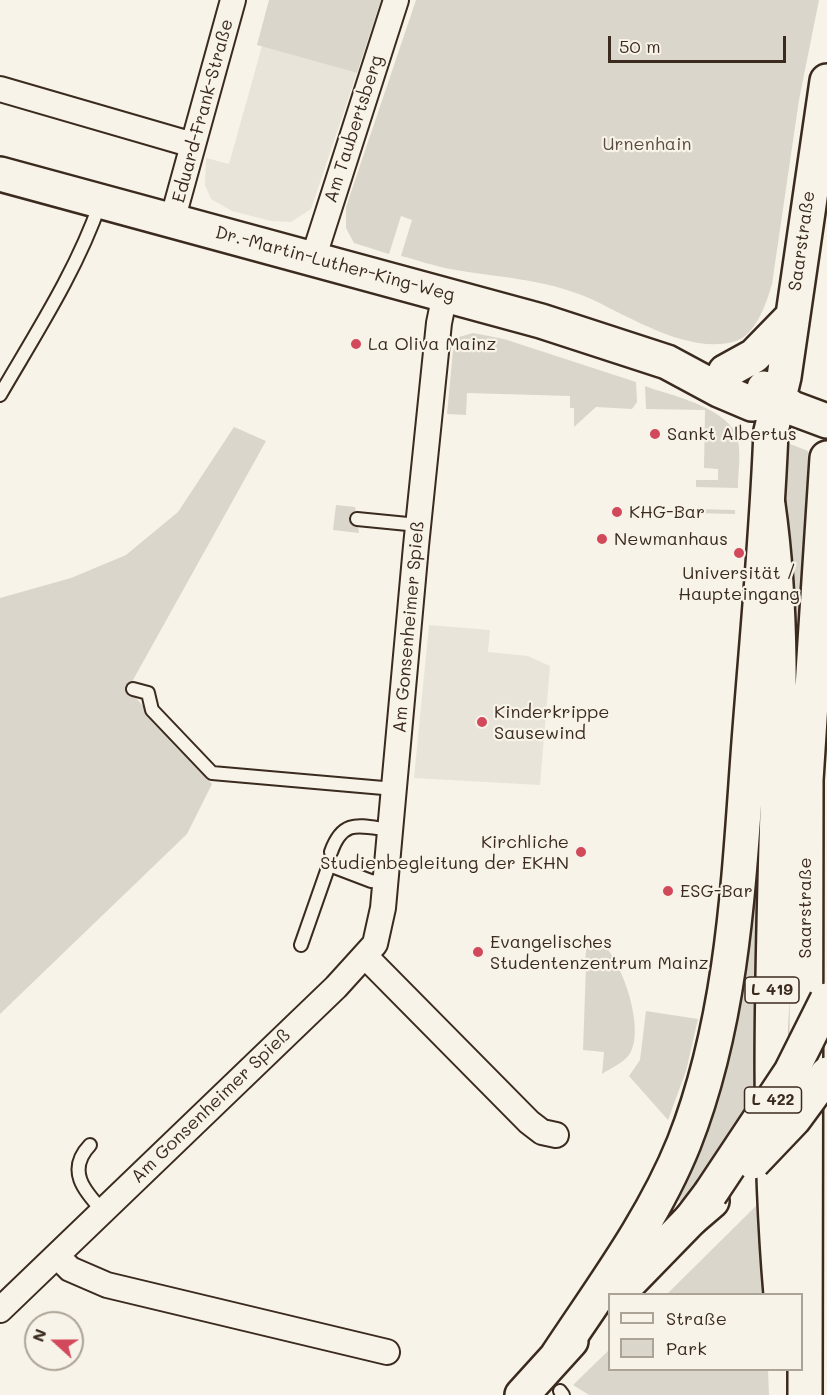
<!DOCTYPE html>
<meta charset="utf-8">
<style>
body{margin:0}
#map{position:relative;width:827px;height:1395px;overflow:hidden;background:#f7f3e8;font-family:Mali,sans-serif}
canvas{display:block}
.legend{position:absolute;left:608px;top:1293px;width:195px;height:78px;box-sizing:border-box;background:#f7f3e8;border:2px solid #aca397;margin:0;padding:8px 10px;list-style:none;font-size:18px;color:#3b2a1e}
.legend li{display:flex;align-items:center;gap:12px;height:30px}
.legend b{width:30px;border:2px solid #aca397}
.north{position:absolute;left:24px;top:1311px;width:60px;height:60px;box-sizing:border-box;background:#f7f3e8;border:2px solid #aca397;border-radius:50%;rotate:291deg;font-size:16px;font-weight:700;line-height:24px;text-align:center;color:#3b2a1e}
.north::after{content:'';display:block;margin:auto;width:21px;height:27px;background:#d1495b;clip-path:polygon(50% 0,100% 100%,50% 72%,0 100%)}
.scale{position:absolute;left:608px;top:36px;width:178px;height:27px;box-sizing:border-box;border:3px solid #3b2a1e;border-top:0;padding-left:8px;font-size:18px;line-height:21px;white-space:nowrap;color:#3b2a1e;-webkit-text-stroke:4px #f7f3e8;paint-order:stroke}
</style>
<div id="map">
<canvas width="827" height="1395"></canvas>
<ul class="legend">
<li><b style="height:8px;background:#f7f3e8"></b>Straße</li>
<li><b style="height:16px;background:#dbd6cb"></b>Park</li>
</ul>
<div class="north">N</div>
<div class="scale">50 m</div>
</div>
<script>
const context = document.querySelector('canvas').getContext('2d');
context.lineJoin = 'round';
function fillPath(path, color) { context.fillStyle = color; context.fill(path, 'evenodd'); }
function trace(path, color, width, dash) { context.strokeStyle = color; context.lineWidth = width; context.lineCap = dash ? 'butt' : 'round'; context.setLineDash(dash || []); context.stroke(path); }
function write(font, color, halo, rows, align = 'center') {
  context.font = font + ' Mali,sans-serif'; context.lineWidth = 4.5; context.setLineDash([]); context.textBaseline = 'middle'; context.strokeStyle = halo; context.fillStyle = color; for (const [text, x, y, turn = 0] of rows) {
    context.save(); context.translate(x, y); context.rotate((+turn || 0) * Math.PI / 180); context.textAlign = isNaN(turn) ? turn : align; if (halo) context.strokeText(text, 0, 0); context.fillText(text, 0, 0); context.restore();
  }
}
fillPath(new Path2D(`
 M262 46 357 73 311 209 291 222 271 221 232 211 211 199 205 185 206 158 229 164Z
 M429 625 490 630 488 652 528 656 550 666 540 785 414 778Z`), '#e9e4d9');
fillPath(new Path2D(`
 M269 0H381L357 73 257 45Z
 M416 0H819L799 100 772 284C766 305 755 335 736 341 691 356 628 316 589 298 542 278 499 278 450 269 434 266 417 260 401 256L412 220 401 216 389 254 354 243 346 228V207Z
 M473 333 504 339 636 382 637 402 632 409 596 407 574 427V408H570V396L467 393 466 415 447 414 453 351 459 337Z
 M645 386C672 396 732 408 738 441 741 455 738 473 738 488L696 487V480H718V469L704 468 705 410 646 409Z
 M234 427 266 441 128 689 212 784 187 834 0 1014V598L71 578 126 555 178 512Z
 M785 442 808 451 806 525 796 662 788 671Z
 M336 505 355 507 359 533 333 530Z
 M696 509 735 510V514L696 513Z
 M749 875 757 876 755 1044 759 1107 688 1207 668 1193Z
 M595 940 604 944 617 963 585 961 587 942Z
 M586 966 619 969C629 988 643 1035 629 1055 623 1063 611 1068 602 1074L604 1052 583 1050Z
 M646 1011 698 1019 686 1071 668 1120 629 1076 640 1060Z
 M758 1204 763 1294H667Z
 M609 1350 610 1370H768L769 1395H589L573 1385Z`), '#dbd6cb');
const lane = new Path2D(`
 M0 395C36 333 77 270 100 203
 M357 519 418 525
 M133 689 148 693 152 710 212 773 395 789
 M331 852C343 818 360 826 390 830
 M301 945 329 865 371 881 386 882
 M90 1145C66 1170 84 1191 103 1211
 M560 1391 563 1395`);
const street = new Path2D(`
 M0 89 193 145
 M172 221 233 0
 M313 259 396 0
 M365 956 529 1122 542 1132 556 1135
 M57 1256 70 1269 107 1285 387 1352
 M0 1310 336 987 375 944 383 908 416 546 439 323 445 294`);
const secondary = new Path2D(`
 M0 174 541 321 667 362 719 390 752 404 779 400
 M725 372 754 356 792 317
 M764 388 792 408 827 421
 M618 1294 691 1219 712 1201
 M557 1356C602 1288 653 1220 684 1143 734 1016 739 876 749 742 757 638 767 535 771 431L784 377 827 81
 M522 1395 571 1341`);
const highway = new Path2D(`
 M768 505C784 618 779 732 776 845 772 995 768 1145 781 1294
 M691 1219 710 1194
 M805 1395 806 780 827 458`);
trace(lane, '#3b2a1e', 16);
trace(street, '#3b2a1e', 28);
trace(secondary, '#3b2a1e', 38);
trace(highway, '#3b2a1e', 38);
trace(lane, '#f7f3e8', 12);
trace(street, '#f7f3e8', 24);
trace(secondary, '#f7f3e8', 33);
trace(highway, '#f7f3e8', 33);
const secondaryBridge = new Path2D(`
 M753 1162 794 1119 827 1074`);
const highwayBridge = new Path2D(`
 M710 1194 791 1072 827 1000`);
trace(secondaryBridge, '#3b2a1e', 38, []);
trace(highwayBridge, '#3b2a1e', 38, []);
trace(secondaryBridge, '#f7f3e8', 33);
trace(highwayBridge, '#f7f3e8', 33);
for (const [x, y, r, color] of [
 [356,344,6,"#d1495b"],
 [655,434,6,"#d1495b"],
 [617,512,6,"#d1495b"],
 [602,539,6,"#d1495b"],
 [739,553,6,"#d1495b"],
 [482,722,6,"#d1495b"],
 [581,852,6,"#d1495b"],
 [668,891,6,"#d1495b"],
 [478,952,6,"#d1495b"]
]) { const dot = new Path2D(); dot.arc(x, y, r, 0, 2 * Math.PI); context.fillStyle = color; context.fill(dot); trace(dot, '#f7f3e8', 2); }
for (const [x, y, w] of [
 [772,990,54],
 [773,1100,57]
]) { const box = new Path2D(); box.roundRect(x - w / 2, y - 13, w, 26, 4.5); context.fillStyle = '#f7f3e8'; context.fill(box); trace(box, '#3b2a1e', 1.5); }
write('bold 16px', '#3b2a1e', null, [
 ["L 419",772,990],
 ["L 422",773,1100]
]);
write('18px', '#3b2a1e', '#f7f3e8', [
 ["Eduard-Frank-Straße",203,111,-75],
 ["Am Taubertsberg",354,129,-72],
 ["Saarstraße",802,241,-82],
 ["Dr.-Martin-Luther-King-Weg",335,264,15],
 ["Am Gonsenheimer Spieß",409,627,-85],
 ["Saarstraße",805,908,-90],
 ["Am Gonsenheimer Spieß",211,1106,-44]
]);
write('18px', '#5b4c41', '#f7f3e8', [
 ["Urnenhain",647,144]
]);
write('18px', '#3b2a1e', '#f7f3e8', [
 ["La Oliva Mainz",368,344],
 ["Sankt Albertus",667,434],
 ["KHG-Bar",629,512],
 ["Newmanhaus",614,539],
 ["Universität /",739,573,"center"],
 ["Haupteingang",739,594,"center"],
 ["Kinderkrippe",494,712],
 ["Sausewind",494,733],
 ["Kirchliche",569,842,"right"],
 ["Studienbegleitung der EKHN",569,863,"right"],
 ["ESG-Bar",680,891],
 ["Evangelisches",490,942],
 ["Studentenzentrum Mainz",490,963]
], 'left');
</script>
